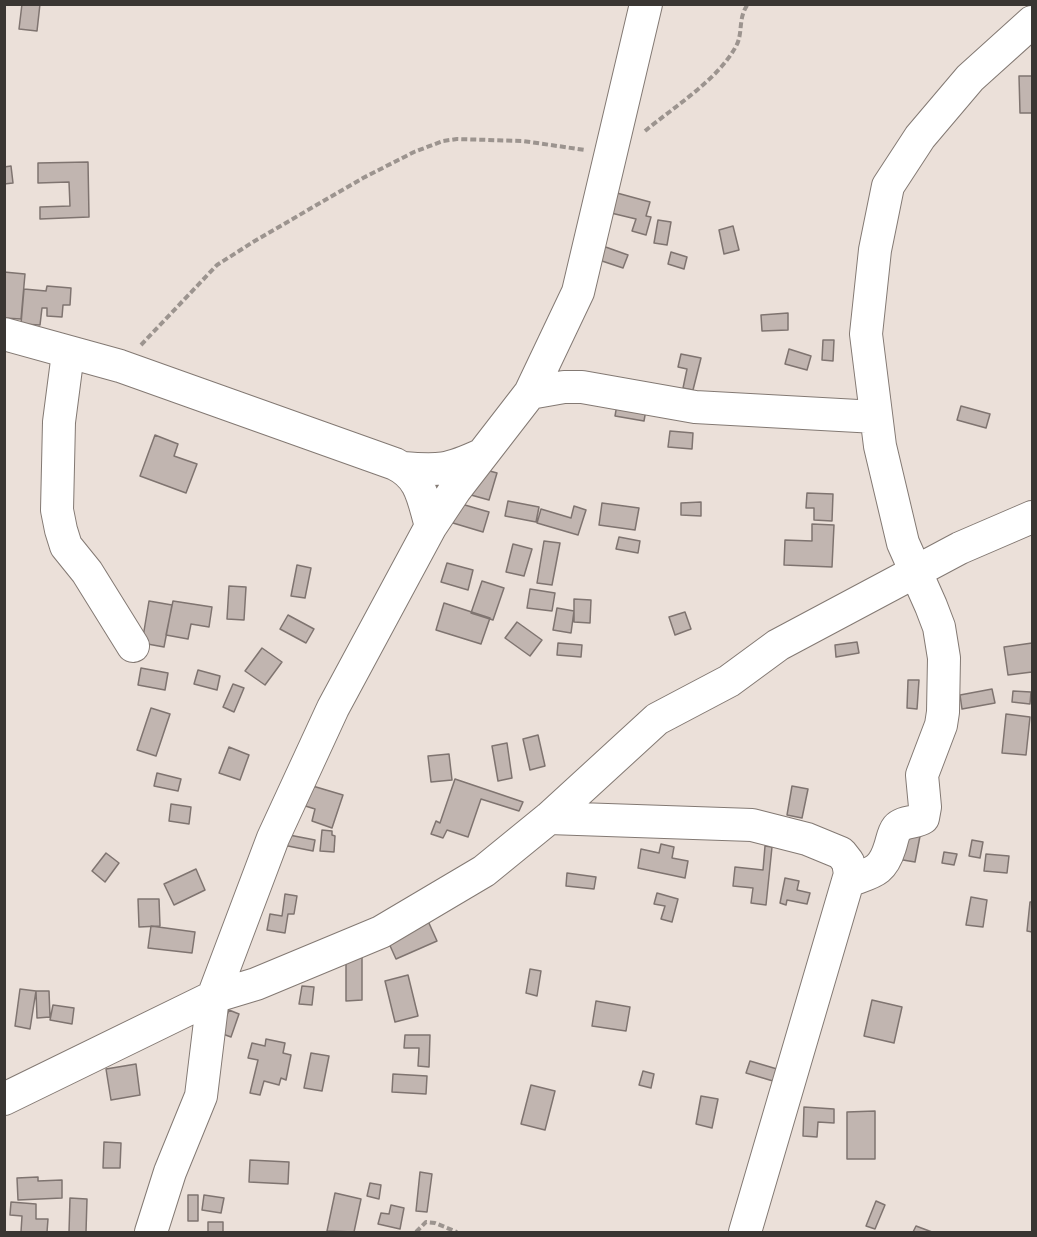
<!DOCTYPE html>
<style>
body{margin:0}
#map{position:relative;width:1037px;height:1237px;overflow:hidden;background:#ebe0d9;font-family:"PT Sans Narrow",sans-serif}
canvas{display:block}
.frame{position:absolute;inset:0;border:6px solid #3a3633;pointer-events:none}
</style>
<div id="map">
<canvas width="1037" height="1237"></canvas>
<div class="frame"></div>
</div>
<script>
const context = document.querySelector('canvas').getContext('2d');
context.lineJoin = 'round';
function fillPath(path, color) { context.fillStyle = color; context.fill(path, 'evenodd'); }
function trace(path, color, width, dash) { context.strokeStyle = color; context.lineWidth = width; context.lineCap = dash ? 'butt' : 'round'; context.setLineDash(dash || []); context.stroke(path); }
const building = new Path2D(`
 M22 4H40L37 31 19 29Z
 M1019 76H1032V113H1020Z
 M88 162 89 217 40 219V207L70 206 69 182 38 183V163Z
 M11 166 13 183 4 184V167Z
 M617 193 650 202 646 216 651 217 646 235 632 231 636 219 611 213Z
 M658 220 671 222 667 245 654 243Z
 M733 226 739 250 724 254 719 230Z
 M600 245 628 255 623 268 596 259Z
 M671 252 687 257 684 269 668 264Z
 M4 272 25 274 21 319 4 318Z
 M47 286 71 288 70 305H63L62 317 47 316V308H42L40 325 21 324 24 289 46 291Z
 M788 313V330L762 331 761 315Z
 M823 340H834L833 361 822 360Z
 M789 349 811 356 807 370 785 364Z
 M681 354 701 358 693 390 683 388 687 369 678 367Z
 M618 399 647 404 644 421 615 416Z
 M961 406 990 414 986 428 957 420Z
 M670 431 693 433 692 449 668 447Z
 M155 435 178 444 174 456 197 464 186 493 140 476Z
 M479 468 497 473 489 500 471 495Z
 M807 493 833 494 832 521 814 520V508H806Z
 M508 501 539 507 536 522 505 516Z
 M701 502V516L681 515V503Z
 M458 503 489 512 483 532 453 523Z
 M602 503 639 508 635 530 599 525Z
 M574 506 586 510 578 535 537 523 541 509 571 518Z
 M812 524 834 525 832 567 784 565 785 540 812 541Z
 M619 537 640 541 638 553 616 549Z
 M544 541 560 543 552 585 537 583Z
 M513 544 532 549 524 576 506 572Z
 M447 563 473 570 468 590 441 582Z
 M297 565 311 568 305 598 291 596Z
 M482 581 504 588 493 620 471 613Z
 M229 586 246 587 244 620 227 619Z
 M530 589 555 593 552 611 527 608Z
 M574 599 591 600 590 623 574 622Z
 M149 601 172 605 164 647 142 643Z
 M173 601 212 607 209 627 191 624 188 639 166 635Z
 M444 603 490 618 481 644 436 630Z
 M557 608 574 611 571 633 553 630Z
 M685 612 691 629 675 635 669 617Z
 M288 615 314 629 306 643 280 629Z
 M517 622 542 640 530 656 505 638Z
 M857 642 859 653 836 657 835 645Z
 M558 643 582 645 581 657 557 655Z
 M1032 643V672L1008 675 1004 647Z
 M262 648 282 662 265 685 245 671Z
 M141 668 168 673 165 690 138 685Z
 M198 670 220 676 217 690 194 684Z
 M908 680H919L917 709 907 708Z
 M233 684 244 688 234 712 223 707Z
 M992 689 995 703 962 709 960 695Z
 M1013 691 1031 692 1030 704 1012 702Z
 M151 708 170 714 156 756 137 750Z
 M1006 714 1030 717 1026 755 1002 753Z
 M538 735 545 766 530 770 523 739Z
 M507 743 512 778 498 781 492 746Z
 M229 747 249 755 240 780 219 773Z
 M449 754 452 780 431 782 428 756Z
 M157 773 181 779 178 791 154 786Z
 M455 779 523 802 519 811 481 799 468 837 447 830 443 838 431 834 436 821 440 823Z
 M306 784 343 795 332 828 312 821 315 809 299 804Z
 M792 786 808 789 802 818 787 815Z
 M171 804 191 807 189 824 169 821Z
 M902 828 921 831 915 862 897 859Z
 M322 830 332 831V835L335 836 334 852 320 851Z
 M284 834 315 840 313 851 283 845Z
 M972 840 983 842 980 858 969 856Z
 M661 844 674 847 672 858 688 861 685 878 638 868 641 849 659 853Z
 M765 846 772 847 766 905 751 903 753 888 733 886 735 867 763 870Z
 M944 852 957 854 954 865 942 863Z
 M106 853 119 863 105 882 92 871Z
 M986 854 1009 856 1007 873 984 871Z
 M196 869 205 890 174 905 164 884Z
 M567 873 596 877 594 889 566 886Z
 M785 878 799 881 797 890 810 893 807 904 787 900 786 905 780 903Z
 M657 893 678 899 672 922 661 919 665 906 654 904Z
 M285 894 297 896 294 914H288L285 933 267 930 270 914 282 916Z
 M971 897 987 900 983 927 966 925Z
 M138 899H159L160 926 139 927Z
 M1030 902H1032V932L1027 931Z
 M428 921 437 941 396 959 387 939Z
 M151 926 195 932 192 953 148 948Z
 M346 953H362V1000L346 1001Z
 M530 969 541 971 537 996 526 993Z
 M408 975 418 1016 395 1022 385 981Z
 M302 986 314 987 312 1005 299 1004Z
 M20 989 36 991 30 1029 15 1026Z
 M36 991H49L50 1017 37 1018Z
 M872 1000 902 1007 894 1043 864 1036Z
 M596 1001 630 1007 626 1031 592 1026Z
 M53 1005 74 1008 72 1024 50 1020Z
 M229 1010 239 1014 231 1037 220 1033Z
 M405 1035H430L429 1067 418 1066 419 1048H404Z
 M266 1039 285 1043 283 1053 291 1055 286 1080 281 1078 279 1085 264 1081 260 1095 250 1093 258 1060 248 1058 252 1043 265 1046Z
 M311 1053 329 1056 322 1091 304 1088Z
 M750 1061 777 1069 773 1081 746 1073Z
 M136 1064 140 1095 111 1100 106 1069Z
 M643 1071 654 1074 651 1088 639 1085Z
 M393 1074 427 1076 426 1094 392 1092Z
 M531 1085 555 1091 545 1130 521 1124Z
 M701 1096 718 1099 712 1128 696 1124Z
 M804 1107 834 1109V1123L818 1122 817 1137 803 1136Z
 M875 1111V1159H847V1112Z
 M104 1142 121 1143 120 1168H103Z
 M250 1160 289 1162 288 1184 249 1182Z
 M420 1172 432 1174 427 1212 416 1211Z
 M38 1177V1181L62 1180V1198L18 1200 17 1178Z
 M370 1183 381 1185 379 1199 367 1196Z
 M335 1193 361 1199 354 1232 327 1231Z
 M188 1195H198V1221H188Z
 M204 1195 224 1198 221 1213 202 1210Z
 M70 1198 87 1199 86 1232H69Z
 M876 1201 885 1205 875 1229 866 1226Z
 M11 1202 36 1204V1219H48L47 1232H21L22 1216 10 1215Z
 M391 1205 404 1208 400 1229 378 1224 381 1213 389 1214Z
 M208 1222H223V1232H208Z
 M916 1226 932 1232H913Z`);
fillPath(building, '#c1b5b0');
trace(building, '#7f7470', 1.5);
const minor = new Path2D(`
 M4 334 120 366 395 464C422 477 423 500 431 526
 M68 353 59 422 57 510 61 530 66 546 87 572 133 646
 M530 393 564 387H582L695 407 876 417
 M403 468C440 471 448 470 481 455
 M549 818 752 825 807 839 841 853 848 862 850 874 745 1232
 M848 881C872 872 882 873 890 847 892 841 893 833 897 828 903 821 916 823 923 818L925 807 922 775 941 725 943 712 944 658 939 627 931 606 903 543 880 446 866 334 875 250 888 186 920 137 970 78 1032 22
 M4 1099 213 997 256 984 381 932 484 871 549 818 657 719 729 681 778 645 960 548 1032 517
 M151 1232 170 1172 201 1096 213 997 273 838 333 708 431 526 455 490 530 393 578 292 646 4`);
trace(minor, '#837973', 34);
trace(new Path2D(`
 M910 4H989
 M645 131C674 107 717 80 735 48 744 34 737 19 748 4
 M141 345 217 265 253 242 363 178 414 152 443 141 457 139 523 141 585 150
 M416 1232 426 1222 435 1223 457 1232`), '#9c948f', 4, [6, 3]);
trace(minor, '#fff', 32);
</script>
